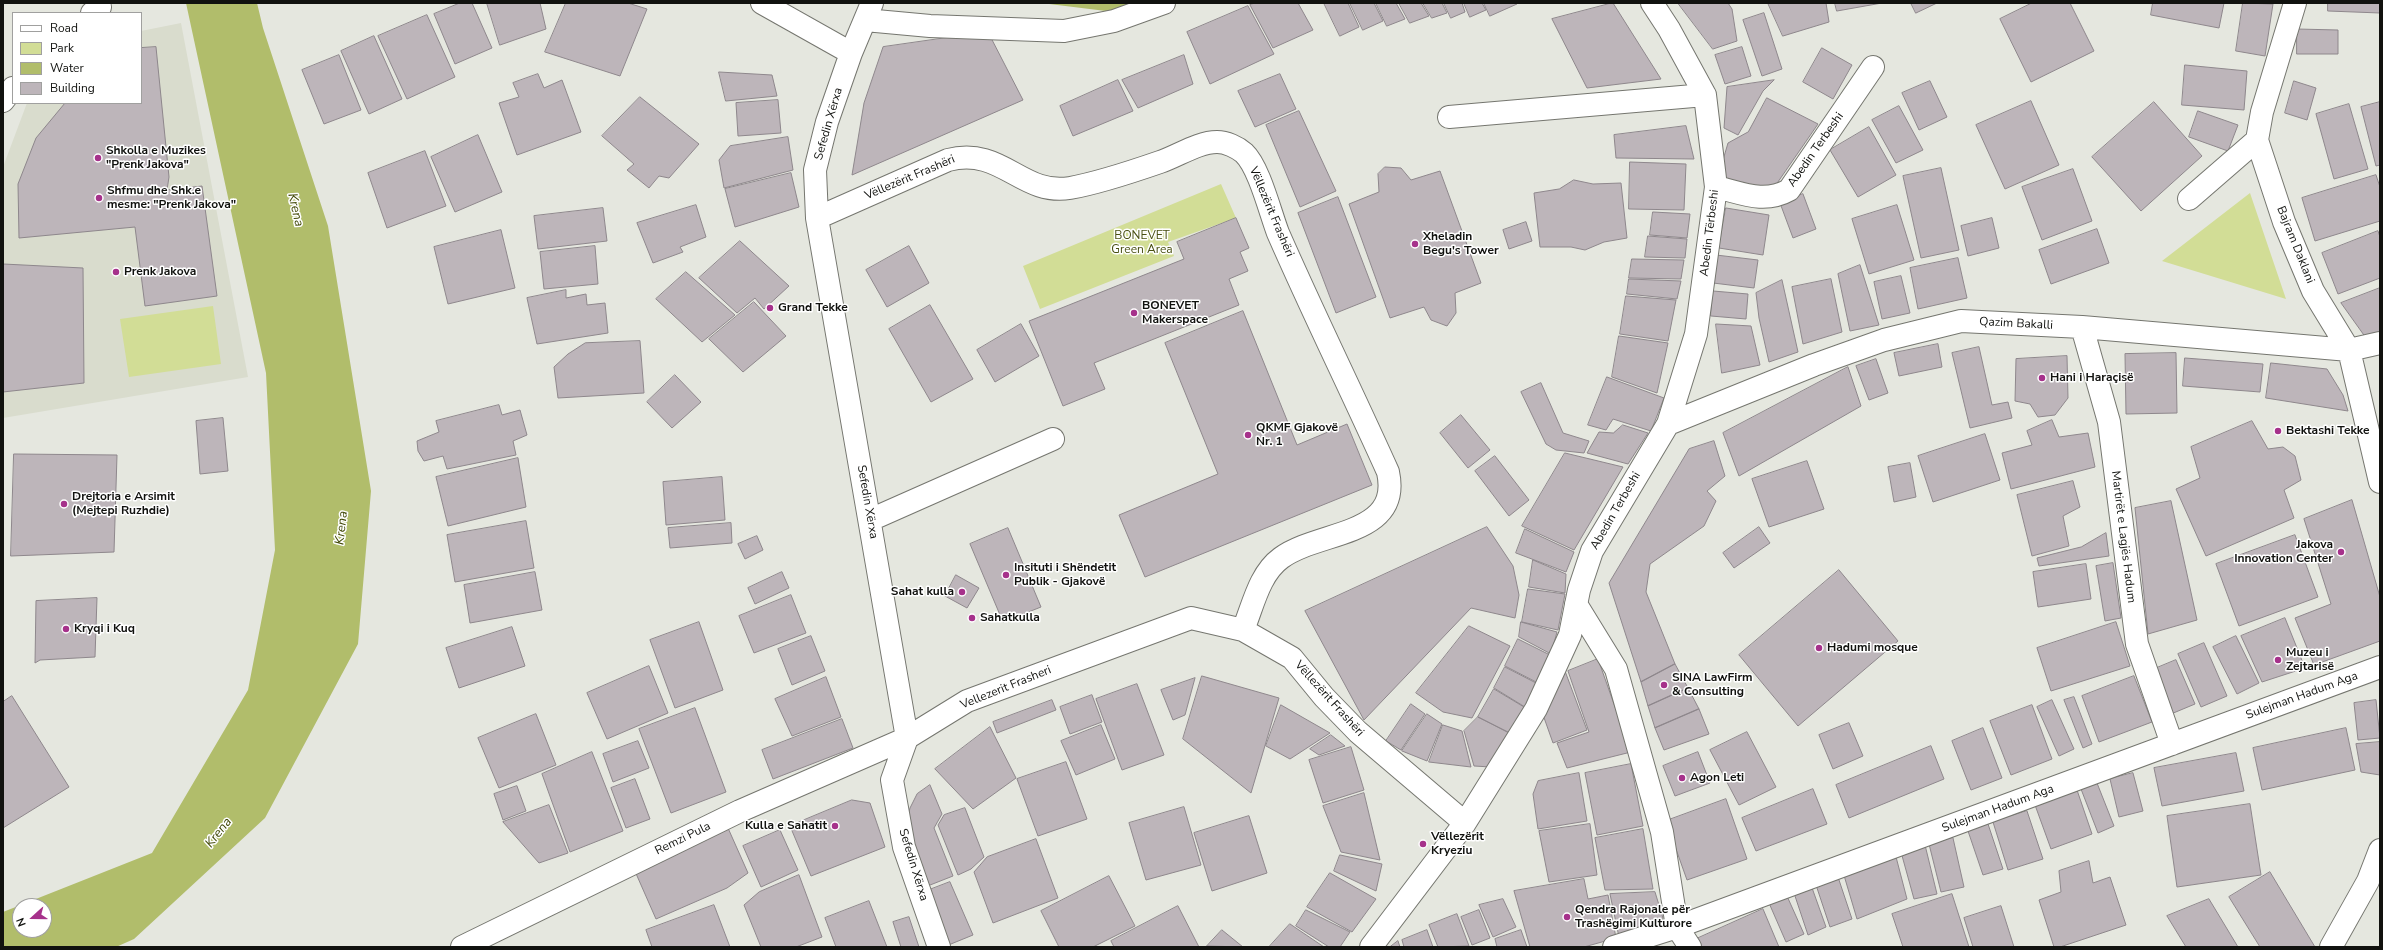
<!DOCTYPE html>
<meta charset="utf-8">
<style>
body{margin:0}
#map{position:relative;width:2383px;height:950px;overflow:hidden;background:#e5e7df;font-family:"Nunito Sans",sans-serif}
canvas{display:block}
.frame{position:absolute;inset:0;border:4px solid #11120f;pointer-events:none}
.legend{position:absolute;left:12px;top:12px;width:130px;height:92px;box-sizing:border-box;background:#fff;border:1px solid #a0a09f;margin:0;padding:5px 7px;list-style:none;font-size:12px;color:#11120f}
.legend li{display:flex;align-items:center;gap:8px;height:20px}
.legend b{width:20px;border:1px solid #a0a09f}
.north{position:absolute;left:12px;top:898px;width:40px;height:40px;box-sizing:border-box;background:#fff;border:1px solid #a0a09f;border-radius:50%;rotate:249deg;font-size:11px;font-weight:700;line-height:16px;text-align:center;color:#11120f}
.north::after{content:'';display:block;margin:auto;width:14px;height:18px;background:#a6318b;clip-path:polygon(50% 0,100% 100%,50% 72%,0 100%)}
</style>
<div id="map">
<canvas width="2383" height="950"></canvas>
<div class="frame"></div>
<ul class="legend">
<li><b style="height:5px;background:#fff"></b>Road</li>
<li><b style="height:11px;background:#d2dd96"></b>Park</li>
<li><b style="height:11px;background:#b1bd6b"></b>Water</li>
<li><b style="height:11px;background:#bdb5ba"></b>Building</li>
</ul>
<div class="north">N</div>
</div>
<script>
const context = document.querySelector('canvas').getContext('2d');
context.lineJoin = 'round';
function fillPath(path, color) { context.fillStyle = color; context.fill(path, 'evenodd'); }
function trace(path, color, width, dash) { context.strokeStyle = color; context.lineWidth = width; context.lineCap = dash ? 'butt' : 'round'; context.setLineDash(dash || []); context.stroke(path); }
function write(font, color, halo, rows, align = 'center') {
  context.font = font + ' "Nunito Sans",sans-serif'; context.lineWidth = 3; context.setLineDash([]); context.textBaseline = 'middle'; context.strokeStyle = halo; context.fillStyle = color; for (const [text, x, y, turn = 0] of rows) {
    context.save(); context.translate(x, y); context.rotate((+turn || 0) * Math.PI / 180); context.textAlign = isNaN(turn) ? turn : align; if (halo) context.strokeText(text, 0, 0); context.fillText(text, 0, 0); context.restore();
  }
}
fillPath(new Path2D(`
 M181 23 248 377 3 418V167L27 103H141V31Z`), '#d9dccd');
fillPath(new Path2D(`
 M1221 184 1236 218 1168 242 1174 256 1040 309 1023 266Z
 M2250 193 2286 299 2162 261Z
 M213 306 221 364 129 377 120 319Z`), '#d2dd96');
fillPath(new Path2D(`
 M186 3H257L263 28 328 226 371 491 358 644 265 818 134 939 116 947H3V912L152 853 248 690 275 550 266 373ZM20 906H44V930H20Z
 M1041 3H1136L1114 12Z`), '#b1bd6b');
const building = new Path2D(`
 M460 3H472L492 48 455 64 434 14Z
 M487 3H540L546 29 500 45Z
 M566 3H628L647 9 620 76 545 52Z
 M1255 3H1298L1313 30 1273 48 1250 5Z
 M1324 3H1348L1359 27 1340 36Z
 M1350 3H1374L1383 21 1363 30Z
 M1376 3H1396L1405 19 1387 26Z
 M1399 3H1421L1429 16 1410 23Z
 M1423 3H1442L1447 13 1432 18Z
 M1444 3H1462L1465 12 1451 18Z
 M1464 3H1482L1486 10 1470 17Z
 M1484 3H1517V4L1490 16Z
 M1613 3 1661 79 1587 88 1552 19Z
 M1678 3H1728L1732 9 1737 41 1713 49Z
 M1768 3H1826L1829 22 1783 36Z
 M1835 3H1882L1837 11Z
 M1911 3H1937L1916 13Z
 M2032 3H2070L2094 51 2031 82 2000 19Z
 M2153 3H2224L2219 28 2151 15Z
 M2243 3 2273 4 2265 56 2236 51Z
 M2328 3H2380V13L2328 11Z
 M1248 6 1274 54 1210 84 1187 32Z
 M1764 13 1782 69 1762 76 1743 20Z
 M427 15 455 77 407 99 378 36Z
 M2297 29 2338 30V54H2297Z
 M988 32 1023 100 852 175 864 103 883 47Z
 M374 36 402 99 369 114 341 51Z
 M156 47 169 177 167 190 202 186 217 296 145 306 135 227 19 238 18 184 36 138 65 103H141V48Z
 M1742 47 1751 76 1725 84 1715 55Z
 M1822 48 1852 65 1833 99 1803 82Z
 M339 55 361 110 324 124 302 70Z
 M1184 55 1193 84 1138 108 1122 80Z
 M2185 65 2247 71 2244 110 2182 105Z
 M719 72 772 75 777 96 726 101Z
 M538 74 544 88 562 80 581 132 517 155 499 103 519 97 513 83Z
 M1280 74 1296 109 1255 127 1238 91Z
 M1118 80 1133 111 1073 136 1060 106Z
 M1774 80 1763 91 1738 135 1724 128 1727 87Z
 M1930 81 1947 117 1919 130 1902 93Z
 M2294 81 2316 88 2307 120 2285 113Z
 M640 97 699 144 669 178 659 176 649 188 627 170 634 164 602 136Z
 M1767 98 1818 124 1771 192 1724 181 1723 160 1728 143 1748 132Z
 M778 100 781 133 738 136 736 103Z
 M2031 101 2059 165 2005 189 1976 125Z
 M2154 102 2202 156 2141 211 2092 157Z
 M2380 102V165L2376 166 2361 107Z
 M2349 104 2368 169 2334 179 2316 114Z
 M1899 106 1923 150 1896 163 1872 120Z
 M1299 111 1336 191 1300 207 1266 125Z
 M2198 111 2238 125 2228 151 2189 137Z
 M1686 126 1694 159 1616 158 1614 135Z
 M1869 127 1896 175 1858 197 1830 150Z
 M478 135 502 192 455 212 431 157Z
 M788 137 793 170 724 188 719 160 730 146Z
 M425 151 446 206 387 228 368 173Z
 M1630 162 1686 164 1684 210 1629 209Z
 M1385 167 1401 168 1411 180 1440 171 1481 283 1455 293 1456 313 1447 326 1431 320 1424 307 1390 318 1349 204 1379 192 1378 174Z
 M1941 168 1959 250 1921 258 1903 176Z
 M2073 169 2092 221 2042 240 2022 187Z
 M791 173 799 207 735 227 725 189Z
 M2376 175 2380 187V221L2315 241 2302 198Z
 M1574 180 1593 184 1621 183 1627 238 1604 242 1585 250 1571 247H1540L1534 193 1559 189Z
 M1803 194 1816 229 1793 238 1780 203Z
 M1338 197 1376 297 1336 313 1298 213Z
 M696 205 706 237 680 247 683 252 653 263 637 223Z
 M1897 205 1914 260 1869 274 1852 219Z
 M603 208 607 241 538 249 534 216Z
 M1726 208 1769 215 1763 255 1719 248Z
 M1653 212 1690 214 1687 238 1650 235Z
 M1236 218 1249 248 1240 252 1248 271 1229 279 1239 305 1094 363 1105 389 1063 406 1029 321 1184 259 1177 242Z
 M1992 218 1999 248 1968 256 1961 226Z
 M1526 222 1532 241 1509 249 1503 230Z
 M2097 229 2109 263 2051 284 2039 250Z
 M501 230 515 288 448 304 434 247Z
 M2378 231 2380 237V278L2338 294 2322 253Z
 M1648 236 1687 239 1685 258 1645 257Z
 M740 241 789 286 764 309 755 298 737 313 699 278Z
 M595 246 598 284 544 289 540 252Z
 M909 246 929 283 887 307 866 270Z
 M1716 255 1758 260 1754 288 1713 283Z
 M1958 258 1967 298 1918 309 1910 268Z
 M1632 259 1684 260 1681 279 1629 278Z
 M3 264 83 268 84 383 3 392Z
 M1860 265 1879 325 1850 331 1838 274Z
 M686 272 735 315 702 342 656 299Z
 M1901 276 1910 313 1882 319 1874 282Z
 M1629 279 1681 281 1677 299 1627 294Z
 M1831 279 1842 332 1803 344 1792 287Z
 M1782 280 1798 352 1769 362 1759 318 1756 293Z
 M2380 288V334L2366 338 2341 303Z
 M566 290V298L586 294 587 305 605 303 608 333 537 344 527 298Z
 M1713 291 1748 294 1746 319 1711 316Z
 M1626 296 1676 300 1668 341 1620 334Z
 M754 302 786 336 743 372 709 339Z
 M930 305 973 379 931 402 889 329Z
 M1243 311 1297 445 1347 424 1372 485 1145 577 1119 515 1218 474 1165 343Z
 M1021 324 1039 356 995 382 977 350Z
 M1716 324 1751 326 1760 365 1722 373Z
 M1619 336 1668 343 1657 393 1612 377Z
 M640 341 644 393 558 398 554 367 568 354 585 343Z
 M1938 344 1942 367 1899 376 1894 353Z
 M1979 347 1992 405 2008 402 2012 418 1970 428 1952 353Z
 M2176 353 2177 413 2126 414 2125 354Z
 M2067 356 2068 398 2055 415 2038 417 2030 404 2015 401 2016 359Z
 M2185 358 2263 364 2260 392 2183 386Z
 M1876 359 1888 393 1869 400 1856 366Z
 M2271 363 2327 369 2343 395 2348 411 2266 398Z
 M1848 367 1861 406 1739 476 1723 433Z
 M675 375 701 402 672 428 647 402Z
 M1607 377 1664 398 1651 431 1613 419 1606 430 1588 425Z
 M1541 383 1563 433 1589 441 1584 453 1556 450 1546 444 1521 392Z
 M499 405 502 415 520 410 527 435 513 441 516 455 447 469 443 456 424 461 418 451 417 441 439 432 436 421Z
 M1461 415 1490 450 1468 468 1440 433Z
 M223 418 228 471 200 474 196 421Z
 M2052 420 2059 437 2088 433 2095 467 2011 489 2002 453 2032 445 2027 431Z
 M2252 421 2268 449 2283 447 2295 456 2301 480 2284 490 2294 518 2206 556 2176 489 2200 478 2191 447Z
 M1623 425 1648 433 1628 464 1587 453 1599 432 1613 433Z
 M1985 434 2000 480 1933 502 1918 456Z
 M1714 441 1725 476 1707 491 1716 501 1704 526 1650 564 1646 592 1675 664 1641 682 1609 583 1689 449Z
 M1565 453 1623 467 1574 550 1522 526Z
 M14 454 117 455 114 552 11 556Z
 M1495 456 1529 500 1509 516 1475 471Z
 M518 458 526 507 448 526 436 477Z
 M1807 461 1824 509 1769 527 1752 479Z
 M1910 463 1916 497 1894 502 1888 467Z
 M722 477 725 520 666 525 663 482Z
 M2073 481 2080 507 2063 516 2069 546 2032 556 2017 495Z
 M2352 500 2380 597V641L2314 665 2295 618 2331 604 2304 519Z
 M2171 501 2197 620 2148 634 2135 508Z
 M526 521 534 568 455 582 447 535Z
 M731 523 732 543 670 548 668 528Z
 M1487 527 1513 566 1519 595 1515 618 1471 608 1364 720 1305 611Z
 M1759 527 1770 543 1734 568 1723 553Z
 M1008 528 1041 607 1003 622 970 544Z
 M1525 529 1574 552 1566 572 1516 553Z
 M2106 533 2109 556 2039 566 2037 558 2081 547Z
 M2295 535 2318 597 2239 626 2216 564Z
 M757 536 763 550 745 559 738 544Z
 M1533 560 1566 574 1565 593 1529 587Z
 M2113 563 2121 618 2105 621 2096 566Z
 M2086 564 2091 599 2038 607 2033 572Z
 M1839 570 1898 641 1798 726 1739 655Z
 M535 572 542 610 470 623 464 585Z
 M782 572 789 588 755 604 748 588Z
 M956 575 979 588 967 608 945 596Z
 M1528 589 1565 594 1558 630 1522 622Z
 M791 595 806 633 754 653 739 616Z
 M97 598 95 657 40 660 35 663 36 601Z
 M2285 618 2305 668 2262 682 2241 636Z
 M699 622 723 690 675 708 650 640Z
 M1521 622 1557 632 1551 654 1519 637Z
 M2116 622 2130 666 2051 691 2037 648Z
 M1469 626 1510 646 1472 718 1443 712 1416 693Z
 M512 627 525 666 459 688 446 648Z
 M811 636 825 671 792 685 778 649Z
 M2236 636 2259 683 2237 694 2213 647Z
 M1518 639 1552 656 1538 683 1505 666Z
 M2204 643 2227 696 2201 707 2178 654Z
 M1598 659 1631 752 1567 768 1557 743 1589 732 1568 671Z
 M2176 660 2195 704 2171 714 2152 670Z
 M1675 664 1688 688 1648 706 1641 682Z
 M649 666 668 713 607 739 587 693Z
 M1505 667 1538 684 1525 707 1494 688Z
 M1565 671 1587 730 1553 743 1542 712Z
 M1202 676 1279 698 1251 793 1183 739Z
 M2134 676 2152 722 2099 742 2082 696Z
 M826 677 841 717 792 736 775 699Z
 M1195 678 1185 715 1173 720 1161 690Z
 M1137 684 1164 755 1122 770 1096 699Z
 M1688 688 1699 709 1655 728 1648 706Z
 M1494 689 1524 707 1510 733 1478 717Z
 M1092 695 1102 722 1070 734 1060 707Z
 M12 696 69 787 3 828V702Z
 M2074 697 2092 744 2083 748 2064 700Z
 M1052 700 1056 710 997 733 993 722Z
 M2052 700 2074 749 2059 756 2037 707Z
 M2376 700 2380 738 2358 740 2354 703Z
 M1411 704 1425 714 1401 750 1386 741Z
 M1281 705 1330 733 1290 759 1266 746Z
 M2032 705 2052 759 2011 775 1990 721Z
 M695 708 726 792 671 813 639 729Z
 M1699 709 1709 734 1664 750 1655 728Z
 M536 714 556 765 499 788 478 738Z
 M1427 714 1442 724 1427 761 1402 751Z
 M1478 717 1511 734 1491 767 1474 766 1464 731Z
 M842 719 853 748 773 779 762 750Z
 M1849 723 1863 756 1833 769 1819 735Z
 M1101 725 1115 759 1076 775 1061 741Z
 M1443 725 1462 731 1471 767 1429 762Z
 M990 727 1016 778 973 809 935 769Z
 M1983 728 2002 778 1971 790 1952 741Z
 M2346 728 2355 770 2262 790 2253 748Z
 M1747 732 1776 787 1739 805 1710 750Z
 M1331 735 1345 746 1319 755 1310 749Z
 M638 741 649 768 613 782 603 754Z
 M2380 742V775L2361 772 2356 744Z
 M1931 746 1944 779 1849 818 1836 785Z
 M1351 747 1364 790 1323 803 1309 760Z
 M592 752 623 831 570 852 542 774Z
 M1698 752 1710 783 1675 796 1663 766Z
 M2236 753 2244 791 2162 806 2154 768Z
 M1066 762 1087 819 1038 836 1017 779Z
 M1631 764 1643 826 1597 835 1585 773Z
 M1579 773 1587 821 1538 829 1533 794 1538 781Z
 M2133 773 2143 811 2119 817 2110 779Z
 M635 779 650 819 626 828 611 788Z
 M2097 783 2114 826 2098 833 2081 789Z
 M930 785 942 814 934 828 953 876 925 887 907 820 910 808 917 794Z
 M517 786 526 811 503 820 494 794Z
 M1813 789 1827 824 1756 851 1742 818Z
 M2077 790 2092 834 2051 849 2035 805Z
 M1364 793 1380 860 1341 852 1323 806Z
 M1726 799 1747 859 1687 880 1666 821Z
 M852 800 870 803 885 847 811 876 790 826Z
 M2250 804 2261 875 2177 887 2167 816Z
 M549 805 568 853 539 863 503 822Z
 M1184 807 1201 865 1146 880 1129 823Z
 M965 808 984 857 971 869 958 875 938 825 944 815Z
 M2027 811 2043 859 2008 870 1993 822Z
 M1249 816 1267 873 1212 891 1194 833Z
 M1590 824 1597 875 1549 882 1539 831Z
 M1988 824 2003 869 1983 875 1968 831Z
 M728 828 748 873 727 888 656 919 634 869Z
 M1643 829 1653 889 1605 890 1595 838Z
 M780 830 798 870 761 887 743 846Z
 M1953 838 1964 887 1941 892 1929 844Z
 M1036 839 1058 898 993 923 974 872 987 857Z
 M1925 845 1937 894 1914 899 1901 852Z
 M1895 853 1907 899 1857 919 1843 872Z
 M1340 855 1382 864 1376 891 1334 871Z
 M2089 861 2093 883 2110 877 2126 925 2060 947H2054L2039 900 2061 892 2059 871Z
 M2270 872 2315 947H2260L2229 897Z
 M1330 873 1376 899 1352 932 1307 907Z
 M1837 874 1852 919 1830 927 1815 882Z
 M799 875 822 937 796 947H761L744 905 759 892Z
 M1109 876 1135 926 1093 947H1059L1041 911Z
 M1584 879 1588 899 1608 895 1616 938 1584 947H1530L1514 891Z
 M950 882 973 935 946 946 924 892Z
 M1811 885 1826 927 1808 935 1794 893Z
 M1655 892 1663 918 1619 937 1610 894Z
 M1952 894 1969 947H1903L1892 914Z
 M1787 896 1804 934 1786 942 1769 903Z
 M1503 899 1516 927 1493 937 1479 905Z
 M2209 899 2238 947H2186L2167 916Z
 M869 901 887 947H836L825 918Z
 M714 905 730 947H652L646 930Z
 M1178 906 1199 947H1114L1111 941Z
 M2001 906 2014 947H1973L1964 918Z
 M1763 909 1779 947H1699L1694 940Z
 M1306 910 1350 932 1340 947H1329L1296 926Z
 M1479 910 1490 938 1472 945 1461 917Z
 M1457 914 1469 946 1438 947 1429 925Z
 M909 917 919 947H901L893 922Z
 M1290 924 1324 947H1269Z
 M1222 930 1243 947 1207 946Z
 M1427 930 1433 947H1404L1402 940Z
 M1521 930 1527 947H1497L1495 939Z
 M1398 941 1400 947H1390Z`);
fillPath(building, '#bdb5ba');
trace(building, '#8e878c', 1);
const minor = new Path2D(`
 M762 3 851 53
 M872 3 851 53 827 122 815 170 817 218 907 738 892 780 904 847 939 947
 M2295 3 2262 112 2257 140 2284 222 2313 291 2349 350 2380 482
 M92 13 100 7
 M865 20 930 26 1064 31 1114 21 1164 3
 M3 101 13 88
 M1449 117 1705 95
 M1716 187C1742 193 1764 204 1789 190L1873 67
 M2189 199 2257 140
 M817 218 948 160C1002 146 1021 196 1070 188 1098 183 1134 171 1160 162 1178 156 1198 142 1217 142 1226 142 1237 147 1244 153 1259 167 1270 212 1278 233 1313 313 1352 392 1388 472 1402 537 1319 530 1281 558 1259 574 1253 606 1243 630
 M2082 327 2109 422 2137 644 2172 744
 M1668 424 1814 365 1884 340 1961 321 2082 327 2349 350 2380 343
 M870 520 1053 439
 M1576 604 1616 669 1662 832 1677 927 1690 947
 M462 947 740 811 907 738 967 701 1191 618 1243 630 1292 658 1324 697 1358 732 1465 823
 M1371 947 1465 823 1536 709 1570 635 1579 590 1592 551 1668 424 1696 334 1716 187 1705 95 1669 29 1652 3
 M1614 947 1677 927 2380 667
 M2331 947 2368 881 2380 850`);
trace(minor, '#75766f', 24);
trace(minor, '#fff', 22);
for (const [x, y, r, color] of [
 [98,158,4,"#a6318b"],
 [99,198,4,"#a6318b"],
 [1415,244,4,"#a6318b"],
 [116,272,4,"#a6318b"],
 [770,308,4,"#a6318b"],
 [1134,313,4,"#a6318b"],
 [2042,378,4,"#a6318b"],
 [2278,431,4,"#a6318b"],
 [1248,435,4,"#a6318b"],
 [64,504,4,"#a6318b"],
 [2341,552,4,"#a6318b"],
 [1006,575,4,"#a6318b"],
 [962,592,4,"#a6318b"],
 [972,618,4,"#a6318b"],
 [66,629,4,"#a6318b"],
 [1819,648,4,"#a6318b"],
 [2278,660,4,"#a6318b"],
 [1664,685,4,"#a6318b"],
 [1682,778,4,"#a6318b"],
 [835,826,4,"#a6318b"],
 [1423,844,4,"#a6318b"],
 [1567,917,4,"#a6318b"]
]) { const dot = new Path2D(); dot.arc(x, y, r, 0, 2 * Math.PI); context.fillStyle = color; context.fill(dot); trace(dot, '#fff', 1.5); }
write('12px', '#11120f', '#fff', [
 ["Sefedin Xërxa",829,124,-74],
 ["Abedin Terbeshi",1816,150,-55],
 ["Vëllezërit Frashëri",910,178,-23],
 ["Vëllezërit Frashëri",1271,212,67],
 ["Abedin Tërbeshi",1710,233,-83],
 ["Bajram Daklani",2295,245,68],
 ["Qazim Bakalli",2016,324,3],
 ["Sefedin Xërxa",867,502,80],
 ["Abedin Terbeshi",1616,511,-60],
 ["Martirët e Lagjës Hadum",2123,537,83],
 ["Vellezerit Frasheri",1006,688,-22],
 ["Sulejman Hadum Aga",2302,696,-20],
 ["Vëllezërit Frashëri",1329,699,48],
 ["Sulejman Hadum Aga",1998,809,-20],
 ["Remzi Pula",683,839,-26],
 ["Sefedin Xërxa",913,865,73]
]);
write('bold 12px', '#11120f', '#fff', [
 ["Shkolla e Muzikes",106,151],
 ["\"Prenk Jakova\"",106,165],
 ["Shfmu dhe Shk.e",107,191],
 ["mesme: \"Prenk Jakova\"",107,205],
 ["Xheladin",1423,237],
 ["Begu's Tower",1423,251],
 ["Prenk Jakova",124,272],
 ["BONEVET",1142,306],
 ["Makerspace",1142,320],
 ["Grand Tekke",778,308],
 ["Hani i Haraçisë",2050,378],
 ["QKMF Gjakovë",1256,428],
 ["Nr. 1",1256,442],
 ["Bektashi Tekke",2286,431],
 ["Drejtoria e Arsimit",72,497],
 ["(Mejtepi Ruzhdie)",72,511],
 ["Jakova",2333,545,"right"],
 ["Innovation Center",2333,559,"right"],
 ["Insituti i Shëndetit",1014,568],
 ["Publik - Gjakovë",1014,582],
 ["Sahat kulla",954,592,"right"],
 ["Sahatkulla",980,618],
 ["Kryqi i Kuq",74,629],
 ["Hadumi mosque",1827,648],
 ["Muzeu i",2286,653],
 ["Zejtarisë",2286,667],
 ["SINA LawFirm",1672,678],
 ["& Consulting",1672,692],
 ["Agon Leti",1690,778],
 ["Kulla e Sahatit",827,826,"right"],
 ["Vëllezërit",1431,837],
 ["Kryeziu",1431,851],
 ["Qendra Rajonale për",1575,910],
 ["Trashëgimi Kulturore",1575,924]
], 'left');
write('12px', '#484f11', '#fff', [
 ["BONEVET",1142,236],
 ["Green Area",1142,250]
]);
write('italic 13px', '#414807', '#fff', [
 ["Krena",295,210,77],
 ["Krena",342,528,-84],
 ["Krena",219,833,-52]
]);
</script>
